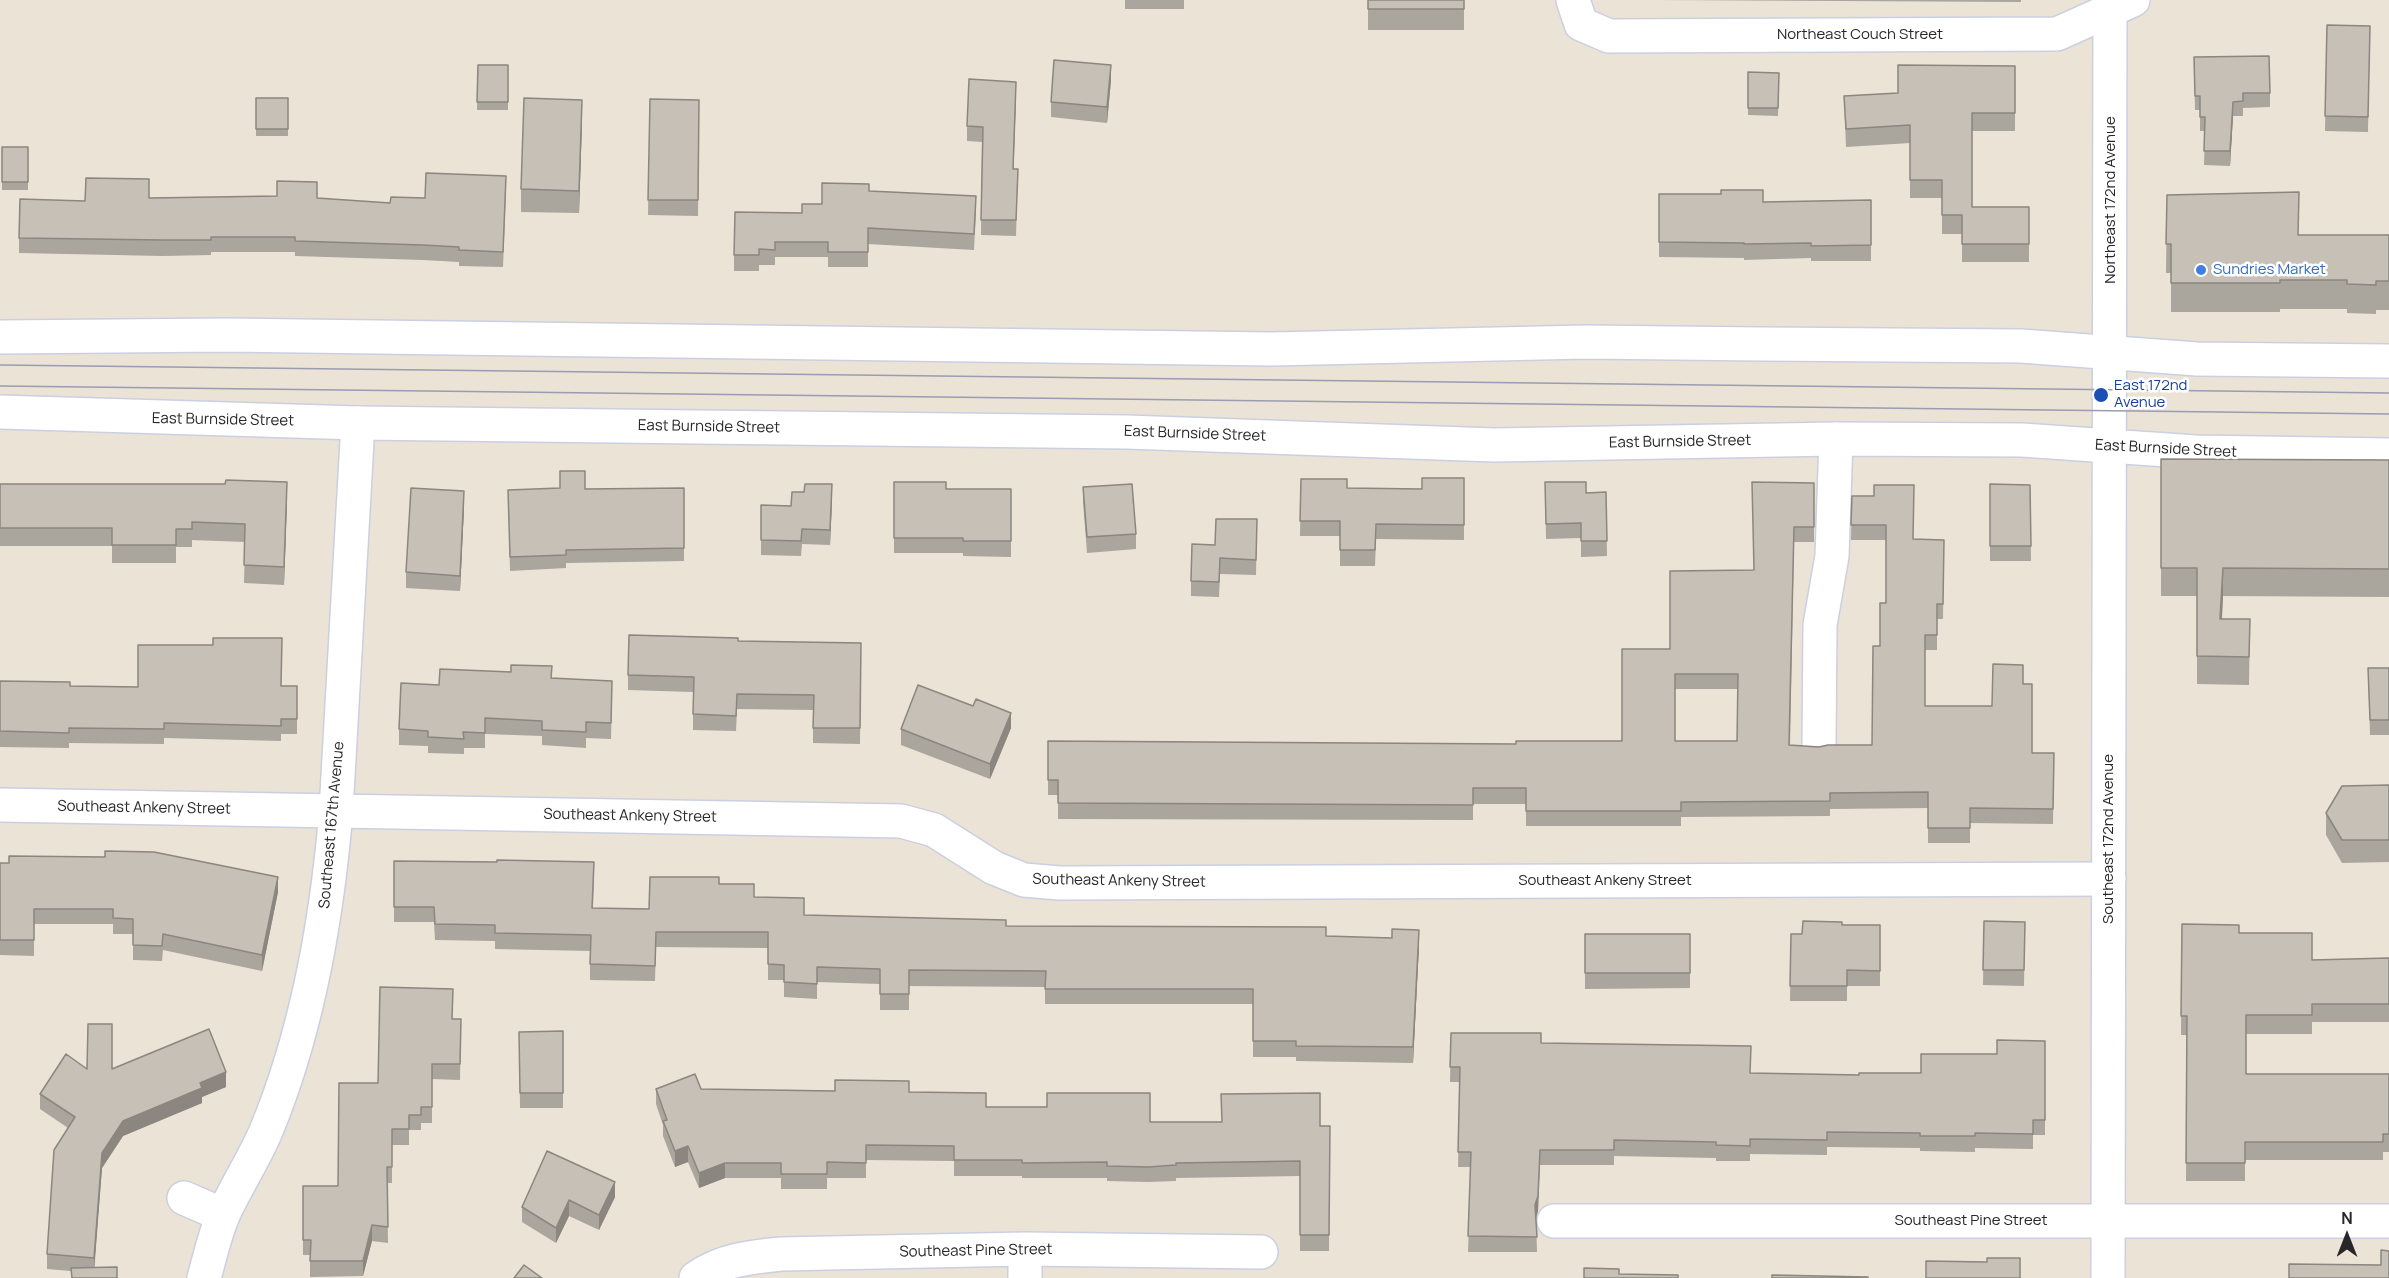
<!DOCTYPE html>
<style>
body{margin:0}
#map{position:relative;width:2389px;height:1278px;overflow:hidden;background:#ebe3d6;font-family:Manrope,sans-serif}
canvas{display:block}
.north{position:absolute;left:2317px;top:1206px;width:60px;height:60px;-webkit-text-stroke:4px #fff;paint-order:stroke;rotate:0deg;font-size:16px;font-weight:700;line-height:24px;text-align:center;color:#272727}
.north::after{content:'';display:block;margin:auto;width:21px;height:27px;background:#272727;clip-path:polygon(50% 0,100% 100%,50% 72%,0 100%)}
</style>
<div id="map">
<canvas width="2389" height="1278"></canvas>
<div class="north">N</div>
</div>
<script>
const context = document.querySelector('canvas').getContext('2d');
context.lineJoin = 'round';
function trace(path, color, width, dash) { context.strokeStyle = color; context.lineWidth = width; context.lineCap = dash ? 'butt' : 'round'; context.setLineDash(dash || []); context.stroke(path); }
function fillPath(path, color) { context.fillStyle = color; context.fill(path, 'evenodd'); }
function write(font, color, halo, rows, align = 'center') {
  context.font = font + ' Manrope,sans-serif'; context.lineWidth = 5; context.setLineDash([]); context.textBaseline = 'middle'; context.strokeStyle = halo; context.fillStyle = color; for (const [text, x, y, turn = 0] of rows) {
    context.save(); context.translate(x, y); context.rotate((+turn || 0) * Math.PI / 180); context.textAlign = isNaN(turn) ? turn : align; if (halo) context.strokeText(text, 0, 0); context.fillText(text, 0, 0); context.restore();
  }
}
const street = new Path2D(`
 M1573 0 1581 24 1609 36 2057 34 2133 0
 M1819 744 1820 625 1832 556 1836 439
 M0 805 901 821 934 830 994 868 1024 880 1060 883 2109 879
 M184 1198 223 1215
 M1554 1221H2389
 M204 1278C210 1257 215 1233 224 1213 237 1185 254 1159 266 1131 308 1030 327 920 336 811L358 423
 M696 1278C722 1260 750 1257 781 1254L1025 1249 1261 1252
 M1025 1278V1249`);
const secondary = new Path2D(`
 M0 337 227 335 1272 349 1585 342 1762 344 2021 346 2197 359 2389 361
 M0 412 358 423 1127 432 1494 445 1836 439 2022 440 2196 452 2389 455
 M2108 1278 2110 0`);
trace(street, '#cbcfe2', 36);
trace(secondary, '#cbcfe2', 36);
trace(street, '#fff', 33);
trace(secondary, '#fff', 33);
trace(new Path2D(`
 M0 365 2389 393
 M0 386 2389 414`), '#999cb3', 1.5);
fillPath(new Path2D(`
 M1125 0H1184V9H1125Z
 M1368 0H1464V30H1368Z
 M1657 0H2021V2Z
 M2327 25 2370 26 2368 132 2325 131Z
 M2194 57 2270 93V107L2243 108V116H2233L2230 166 2204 165 2205 131H2200V110H2195Z
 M478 65H508V110H477Z
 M2015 66V131H1972V207H2029V262H1962V234H1942V198H1910V143L1846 147 1844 96 1898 93Z
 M1748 72 1779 73 1778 116 1748 115Z
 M1111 80 1107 123 1051 117V102Z
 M1016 97 1013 169H1018L1016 236 981 235 982 142 967 141V126Z
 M256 98H288V136H256Z
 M650 99 699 100 698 216 648 215Z
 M582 122 579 213 521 212V189Z
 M2 147H28V190H2Z
 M869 191 976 211 974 250 868 244V267H828V257H775V265H759V271H734V255L802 213 822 204Z
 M506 192 503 267 459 266V262L423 260 295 256V252H211V255L162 256 19 253V238L85 201 149 198H317L390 203 425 198Z
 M1659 194 1763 202 1871 200V261H1811V258L1744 260V258L1659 257Z
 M2167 195 2299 235H2389V310H2376V314L2347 313V309H2280V312H2171V273H2166Z
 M2161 459 2389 460V597L2223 596 2222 619H2250L2249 685 2197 684V596H2161Z
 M1464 478V540L1376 539 1375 566H1340V536H1300L1301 479 1347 488 1422 489Z
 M894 482 946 489H1011V557L963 556V553H894Z
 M1545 482 1586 493 1606 492 1607 556 1581 557V538L1546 539Z
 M1814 483V542H1794L1790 745 1819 747 1872 745 1880 646 1886 603V540H1851L1852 496 1913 539 1944 540 1943 619H1937V650H1925V706H1992L2023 684 2032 753H2054L2053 824 1970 823V843H1928V808L1830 809V816L1681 817V826H1526V804H1473V820L1058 819V795H1048V741L1516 744 1622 741 1670 649 1754 570ZM1675 689H1738L1737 741H1675Z
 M0 484 287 500 284 585 244 583 245 542 192 540V547H176V563H112V546H0Z
 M1990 484 2030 485 2031 561H1990Z
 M1083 487 1136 534V549L1087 553 1083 502Z
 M684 488V561L566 563V568L510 571 508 490Z
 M832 499 830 545 802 544 801 556 761 555V505L791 506Z
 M464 507 460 591 406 588V572Z
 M1257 519 1256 575 1220 574 1219 597 1191 596V581L1215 545Z
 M738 641 861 643 860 744 813 743V710L737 709 736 731 693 730V692L628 690V675Z
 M2368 668H2389V735H2370Z
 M552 678 612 697 611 739 586 738V748L542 745V736L485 734V748H464V754L428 753V746L399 745V729L439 685Z
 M0 681 70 686 138 687 297 686V734H281V741L164 738V744L69 743V748L0 747Z
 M1011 728 990 779 901 745V729Z
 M2389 785V862L2342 863 2326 835V813Z
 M394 861 594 878 593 908 649 909 719 884 804 915 1006 926 1326 936 1419 946 1413 1063 1296 1061V1057H1253V1004H1045V987L909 986V1010H880V984L817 982V999L784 997V980H768V948L656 947 655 981 590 980V951L495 949V941L435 940 434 922H394Z
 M0 863 278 892 262 971 163 950 162 961 133 960V934H113V924H34V956L0 955Z
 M1984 921 2025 922 2024 986 1983 985Z
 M2182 924 2239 933 2312 960 2389 958V1022H2312V1034H2246V1074H2389V1152H2383V1160H2245V1181H2186L2187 1035H2181Z
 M1842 925H1880V986H1847V1001H1790L1791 934H1802Z
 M1585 934H1690V988L1585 989Z
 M453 1019H461L460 1080 432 1079V1123H421V1130H409V1145H392V1183H387L388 1243 372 1241 363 1276 310 1277V1255H303V1186H338L378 1083Z
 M563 1031V1108H520L519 1032Z
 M1451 1033 1541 1043 1751 1073 1859 1075 1921 1073 1997 1054 2045 1041V1135H2033V1149L1975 1148V1152L1920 1151V1148L1827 1147V1155L1750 1154V1161H1716V1158L1614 1156V1165H1540L1538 1211 1536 1219 1537 1252H1468L1471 1167H1458L1460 1082H1450Z
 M87 1069 226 1087 202 1097V1103L123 1136 102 1168 94 1268 71 1271 47 1269V1254L68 1128 40 1109V1094Z
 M656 1089 909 1092 986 1107 1150 1122 1330 1126 1329 1251H1300V1176L1176 1178V1181L1148 1182 1107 1181V1178H1022V1176H954V1161L866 1160V1178H827V1189H781V1178H725L699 1188 688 1162 675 1167 663 1136V1125L656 1104Z
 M547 1151 615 1197 599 1230 569 1216 556 1243 522 1222V1207Z`), '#aaa59d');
fillPath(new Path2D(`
 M1111 65V80L1107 123V107Z
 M1016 82V97L1013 185V169Z
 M582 100V122L579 213V191Z
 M2233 102V116L2230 166V151Z
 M287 482V500L284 585V567Z
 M832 484V499L830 545V530Z
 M464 491V507L460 591V576Z
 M2223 568V596L2220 647V619Z
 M1011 713V728L990 779V764Z
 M278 877V892L262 971V955Z
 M1419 930V946L1413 1063V1047Z
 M226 1072V1087L202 1097V1103L123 1136 102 1168 94 1273V1258L102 1153 123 1121 200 1083Z
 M688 1146V1162L675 1167V1151Z
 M1540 1150 1538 1211 1535 1220V1205Z
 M725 1163V1178L699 1188V1173Z
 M615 1182V1197L599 1230V1215Z
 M569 1200V1216L556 1243V1228Z
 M372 1225V1241L363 1276V1261Z`), '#8b867f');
const building = new Path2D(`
 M1368 0H1464V9H1368Z
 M2327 25 2370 26 2368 117 2325 116Z
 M2269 56 2270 93H2243V101L2233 102 2230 151H2204L2205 117H2200V96H2195L2194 57Z
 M1054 60 1111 65 1107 107 1051 102Z
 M478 65H508V102H477Z
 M1898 65 2015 66V113H1972V207H2029V244H1962V215H1942V180H1910V125L1846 129 1844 96 1898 93Z
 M1748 72 1779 73 1778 108H1748Z
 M969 79 1016 82 1013 169H1018L1016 220H981L983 127 967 126Z
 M256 98H288V129H256Z
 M524 98 582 100 579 191 521 189Z
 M650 99 699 100 698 200H648Z
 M2 147H28V182H2Z
 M426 173 506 176 503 252 459 250V247L423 245 295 241V237H211V240H162L19 238 20 199 85 201 86 178 149 179V198L277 196V181L317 182V198L390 203 391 197 425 198Z
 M822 183 869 184V191L976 196 974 234 868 228V252H828V242H775V250L759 249V255H734L735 212 802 213V204H822Z
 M1721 190H1763V202L1871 200V245L1811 246V243L1744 244V243L1659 242V194H1721Z
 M2299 192 2298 235H2389V281H2376V285L2347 284V280H2280V283H2171V244H2166L2167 195Z
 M2161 459 2389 460V569L2223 568 2220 619H2250L2249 657 2197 656V568H2161Z
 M560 471H585V489L684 488V548L566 550V555L510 557 508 490 560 488Z
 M1422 478H1464V525L1376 524 1375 550H1340V521H1300L1301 479H1347V488L1422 489Z
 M226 480 287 482 284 567 244 565 245 524 192 522V529H176V545H112V528H0V484H225Z
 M894 482H946V489H1011V541H963V538H894Z
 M1545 482H1586V493L1606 492 1607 541H1581V523L1546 524Z
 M1752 482 1814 483V527H1794L1789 745 1819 747 1828 745H1872L1873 646H1880V603H1886V525H1851L1852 496H1874V485H1914L1913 539 1944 540 1943 604H1937V635H1925V706H1992L1993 664 2023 665V684H2032V753H2054L2053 809 1970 808V828H1928V792L1830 793V801L1681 802V811H1526V788H1473V805L1058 803V780H1048V741L1516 744V741H1622V649H1670V571L1754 570ZM1675 674H1738L1737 741H1675Z
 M805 484H832L830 530 802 529 801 541 761 540V505L791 506 792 492H804Z
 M1132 484 1136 534 1087 537 1083 487Z
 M1990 484 2030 485 2031 546H1990Z
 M411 488 464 491 460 576 406 572Z
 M1216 519H1257L1256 560 1220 558 1219 582 1191 581 1192 544 1215 545Z
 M629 635 738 638V641L861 643 860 728H813L814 695 737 694 736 716 693 714 694 677 628 675Z
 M213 638H282L281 686H297V719H281V726L164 723V729L69 728V733L0 731V681L70 682V686L138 687V645H213Z
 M511 665 552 666 551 678 612 681 611 723 586 722V732L542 730V721L485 718V733L463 732 464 739 428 737V731L399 729 401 683 439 685 440 669 511 672Z
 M2368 668H2389V720H2370Z
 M918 685 973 706 976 699 1011 713 990 764 901 729Z
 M2389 785V840H2342L2326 813 2342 786Z
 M105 851 154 852 278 877 262 955 163 934 162 946 133 945V919L113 918V909H34V940H0V863H9V856L105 857Z
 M497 860 594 862 592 908 649 909 650 877H719V884H754V897L804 898V915L1006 920V926L1326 927V936L1392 938V929L1419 930 1413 1047 1296 1046V1041H1253V989H1045L1046 971 909 970V994H880V969L817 967V984L784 982V965L768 964V932H656L655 966 590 964 591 935 495 933V925L435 924 434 907H394V861L497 862Z
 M1803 921 1842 922V925H1880V971L1847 970V986H1790L1791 934H1802Z
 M1984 921 2025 922 2024 970H1983Z
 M2182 924 2239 925V933H2312V960L2389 958V1004H2312V1015H2246V1074H2389V1134H2383V1142H2245V1163H2186L2187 1016H2181Z
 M1585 934H1690V973H1585Z
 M380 987 453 989 452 1019H461L460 1064H432V1107H421V1115H409V1129H392V1167H387L388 1227 372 1225 363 1261H310L311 1240H303V1186H338L339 1083H378Z
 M88 1024H112V1069L209 1029 226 1072 200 1083 202 1088 123 1121 102 1153 94 1258 47 1254 54 1150 75 1117 40 1094 66 1054 87 1069Z
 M563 1031V1093H520L519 1032Z
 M1451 1033H1541V1043L1751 1046 1750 1073 1859 1075V1073H1921V1054H1997V1040L2045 1041V1120H2033V1134L1975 1133V1136H1920V1133L1827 1132V1140L1750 1139V1146L1716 1145V1142L1614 1140V1150H1540L1538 1196 1535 1205 1537 1237 1468 1236 1471 1152H1458L1460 1067H1450Z
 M695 1074 701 1089 835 1091V1080L909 1081V1092L986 1093V1107H1047V1093H1150V1122H1222L1221 1094 1320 1093V1126H1330L1329 1235H1300V1161L1176 1163V1165L1148 1167 1107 1166V1162L1022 1163V1160H954V1146L866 1145V1163L827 1162V1174H781V1163H725L699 1173 688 1146 675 1151 663 1121 667 1120 656 1089Z
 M547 1151 615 1182 599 1215 569 1200 556 1228 522 1207Z
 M2381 1250 2389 1251V1278H2289V1264L2381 1265Z
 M1987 1258H2020V1278H1926V1261L1987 1262Z
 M524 1265 542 1278H514Z
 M117 1267V1278H72L71 1268Z
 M1584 1268 1619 1269V1274L1678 1275V1278H1584Z
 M1772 1275 1868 1277V1278H1772Z`);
fillPath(building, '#c6c0b6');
trace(building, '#8b867f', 1.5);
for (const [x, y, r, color] of [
 [2201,270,6,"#3f7fe0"],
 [2101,395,8,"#1a4fb4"]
]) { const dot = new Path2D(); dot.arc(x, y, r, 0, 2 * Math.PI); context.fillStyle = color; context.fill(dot); trace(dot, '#fff', 2); }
write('15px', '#272727', '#fff', [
 ["Northeast Couch Street",1860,35],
 ["Northeast 172nd Avenue",2111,200,-90],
 ["East Burnside Street",223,420,1],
 ["East Burnside Street",709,427,1],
 ["East Burnside Street",1195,434,2],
 ["East Burnside Street",1680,442,-1],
 ["East Burnside Street",2166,449,3],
 ["Southeast Ankeny Street",144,808,1],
 ["Southeast Ankeny Street",630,816,1],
 ["Southeast 167th Avenue",332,825,-85],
 ["Southeast 172nd Avenue",2109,839,-90],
 ["Southeast Ankeny Street",1119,881,1],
 ["Southeast Ankeny Street",1605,881],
 ["Southeast Pine Street",1971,1221],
 ["Southeast Pine Street",976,1251,-1]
]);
write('15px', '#366cbe', '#fff', [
 ["Sundries Market",2213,270]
], 'left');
write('15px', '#164399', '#fff', [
 ["East 172nd",2114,386],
 ["Avenue",2114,403]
], 'left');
</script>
